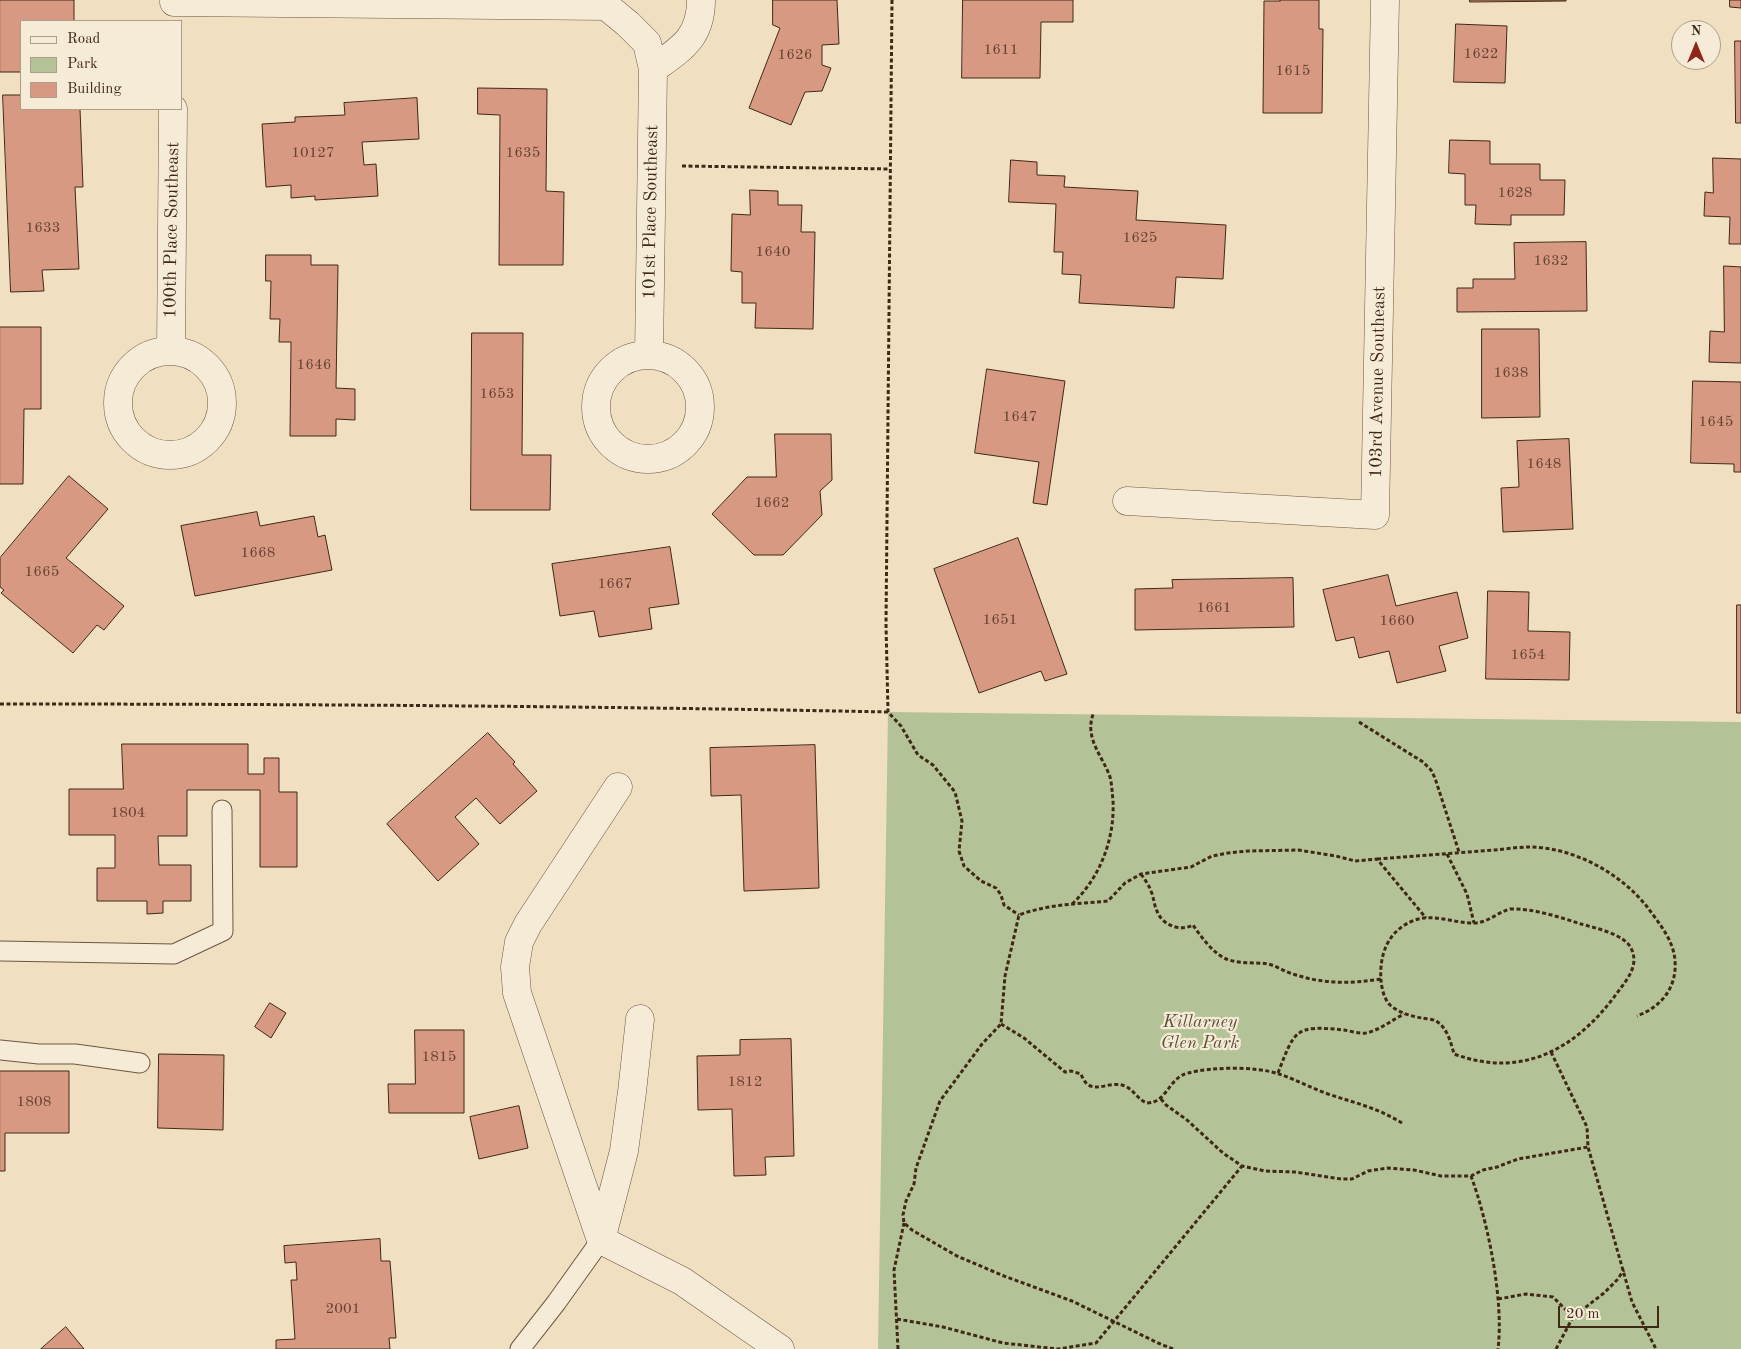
<!DOCTYPE html>
<style>
body{margin:0}
#map{position:relative;width:1741px;height:1349px;overflow:hidden;background:#f0e0c1;font-family:"Old Standard TT",serif}
canvas{display:block}
.legend{position:absolute;left:20px;top:20px;width:162px;height:90px;box-sizing:border-box;background:#f5ebd7;border:1px solid #ad9d8a;margin:0;padding:6px 9px;list-style:none;font-size:15px;color:#402816}
.legend li{display:flex;align-items:center;gap:10px;height:25px}
.legend b{width:25px;border:1px solid #ad9d8a}
.north{position:absolute;left:1671px;top:20px;width:50px;height:50px;box-sizing:border-box;background:#f5ebd7;border:1px solid #ad9d8a;border-radius:50%;rotate:0deg;font-size:14px;font-weight:700;line-height:20px;text-align:center;color:#402816}
.north::after{content:'';display:block;margin:auto;width:18px;height:22px;background:#8f2418;clip-path:polygon(50% 0,100% 100%,50% 72%,0 100%)}
.scale{position:absolute;left:1558px;top:1306px;width:101px;height:22px;box-sizing:border-box;border:2px solid #402816;border-top:0;padding-left:6px;font-size:15px;line-height:18px;white-space:nowrap;color:#402816;-webkit-text-stroke:4px #f5ebd7;paint-order:stroke}
</style>
<div id="map">
<canvas width="1741" height="1349"></canvas>
<ul class="legend">
<li><b style="height:6px;background:#f5ebd7"></b>Road</li>
<li><b style="height:14px;background:#b4c397"></b>Park</li>
<li><b style="height:14px;background:#d89983"></b>Building</li>
</ul>
<div class="north">N</div>
<div class="scale">20 m</div>
</div>
<script>
const context = document.querySelector('canvas').getContext('2d');
context.lineJoin = 'round';
function fillPath(path, color) { context.fillStyle = color; context.fill(path, 'evenodd'); }
function trace(path, color, width, dash) { context.strokeStyle = color; context.lineWidth = width; context.lineCap = dash ? 'butt' : 'round'; context.setLineDash(dash || []); context.stroke(path); }
function write(font, color, halo, rows, align = 'center') {
  context.font = font + ' "Old Standard TT",serif'; context.lineWidth = 4.5; context.setLineDash([]); context.textBaseline = 'middle'; context.strokeStyle = halo; context.fillStyle = color; for (const [text, x, y, turn = 0] of rows) {
    context.save(); context.translate(x, y); context.rotate((+turn || 0) * Math.PI / 180); context.textAlign = isNaN(turn) ? turn : align; if (halo) context.strokeText(text, 0, 0); context.fillText(text, 0, 0); context.restore();
  }
}
fillPath(new Path2D(`
 M888 712 1741 722V1349H878Z`), '#b4c397');
const building = new Path2D(`
 M0 0H74V21H21V72H0Z
 M773 0H837L839 44 822 45V65L831 68 822 91 805 92 791 125 749 108 780 28 773 25Z
 M963 0H1073V22H1041L1040 78H962Z
 M1280 0H1319V29H1323L1322 113H1263L1264 1H1280Z
 M1470 0H1566V1L1470 2Z
 M1730 0H1741V8L1730 7Z
 M1456 24 1507 26 1505 83 1454 82Z
 M1735 41H1741V123H1736Z
 M478 88 547 89 546 191 564 192 563 265H499L500 115 478 114Z
 M3 95H21V109H80L83 187H75L79 269 42 270 44 291 11 292Z
 M417 98 419 139 362 142 364 165 376 164 378 196 315 200V196L291 198V185L266 187 262 124 295 122V117L345 115 344 103Z
 M1450 140 1490 141V164H1540V180H1565L1564 215H1511V225L1475 224 1476 205H1465V174L1449 173Z
 M1713 158 1741 159V244H1729L1730 217 1704 216 1705 192 1713 193Z
 M1011 160 1037 162V175L1065 176 1064 187 1138 191 1136 220 1226 225 1223 279 1176 277 1174 308 1079 303 1081 275 1062 274 1063 252H1054L1056 204 1009 202Z
 M750 190 778 191V205H802L801 232H815L813 329 755 328 756 303H742V272L731 271 732 214 750 215Z
 M1586 242 1587 311 1457 312V288H1473V279H1515L1514 243Z
 M266 255H311V265H338L336 388 355 389V420L336 419V436H290L291 342H279L280 319H270L271 281H266Z
 M1724 266 1741 267V363L1709 362 1710 331 1724 332Z
 M0 327H41V409H24L23 484H0Z
 M1482 329H1539L1540 417 1482 418Z
 M472 333H523L522 455H551L550 510H471Z
 M987 369 1065 381 1047 505 1033 503 1039 462 975 453Z
 M1693 381 1741 382V472H1734V464L1691 463Z
 M775 434H831L832 480 820 491 822 515 783 555H754L712 514 747 477H776Z
 M1569 439 1573 529 1503 532 1501 488 1519 487 1517 441Z
 M69 476 108 509 66 558 124 606 104 630 97 625 73 653 1 593 4 590 0 587V558Z
 M257 512 260 526 314 516 318 537 325 535 332 570 195 596 181 526Z
 M1018 538 1067 674 1045 681 1041 671 979 693 934 569Z
 M670 547 679 604 649 608 652 629 599 637 594 611 560 616 552 564Z
 M1388 575 1396 606 1457 592 1468 638 1439 646 1446 671 1397 683 1389 651 1359 658 1354 637 1336 641 1323 590Z
 M1293 578 1294 627 1135 630V589L1173 588 1172 580Z
 M1488 591 1529 592 1528 631 1570 632 1569 680 1486 679Z
 M1737 605H1741V713H1737Z
 M488 733 515 762 513 764 537 791 500 824 476 798 455 817 479 844 438 881 387 824Z
 M122 744H248V774H264V758H279V792H297V867H260V790H187V836H158L159 865H191V901H163V913L147 914V901H97V868H115V835H69V789H123Z
 M815 745 819 888 744 891 741 795 711 796 710 748Z
 M270 1003 286 1013 271 1038 255 1027Z
 M415 1030H464V1113H389L388 1084H415Z
 M791 1039 794 1156 765 1157 766 1175 734 1176 732 1109 698 1110 697 1056 740 1055V1040Z
 M159 1054 224 1055 223 1130 158 1128Z
 M0 1071H69V1133H5V1171H0Z
 M519 1106 528 1148 479 1159 470 1117Z
 M380 1239 381 1261H390L396 1338H389L390 1349H276V1340L295 1339 291 1280H297L296 1262 285 1263 284 1246Z
 M66 1327 84 1349H41Z`);
fillPath(building, '#d89983');
trace(building, '#402816', 1);
const service = new Path2D(`
 M0 951 174 954 223 931 222 810
 M0 1050 39 1054H75L140 1063
 M520 1349 556 1303 601 1240`);
const minor = new Path2D(`
 M174 2 606 6 628 24 647 43 653 69 649 355
 M653 69C681 49 701 38 701 0
 M118 403a52 52 0 1 1 104 0a52 52 0 1 1-104 0Z
 M171 351 173 109
 M596 407a52 52 0 1 1 104 0a52 52 0 1 1-104 0Z
 M1127 501 1375 515 1385 0
 M601 1240 517 993 515 967 519 942 528 924 618 787
 M601 1240 624 1151 632 1092 640 1019
 M601 1240 682 1281 780 1349`);
trace(service, '#6c5641', 21);
trace(minor, '#6c5641', 29);
trace(new Path2D(`
 M892 0 886 624 888 712 901 726 918 755 933 765 955 792 962 821 959 851 964 866 981 881 996 888 1001 895 1004 905 1019 915
 M682 166 890 169
 M0 704C296 704 592 706 888 712
 M1359 722 1423 762 1431 770 1435 778 1459 852
 M1447 854 1467 894 1474 923
 M1377 859C1417 856 1456 853 1495 850 1506 849 1518 847 1529 847 1573 847 1621 873 1648 908 1659 923 1674 941 1675 961 1677 988 1661 1007 1637 1016
 M1141 874C1145 880 1149 885 1151 891 1154 898 1154 905 1157 911 1162 925 1180 932 1193 925 1202 938 1214 955 1229 960 1242 964 1256 962 1268 964 1277 966 1285 972 1293 974 1323 984 1350 984 1381 979
 M1072 904C1100 878 1115 839 1113 800 1112 792 1112 785 1110 777 1103 756 1083 738 1094 712
 M1510 909C1532 908 1559 917 1581 924 1595 928 1624 934 1631 948 1639 964 1629 977 1620 989 1579 1047 1525 1080 1454 1054 1451 1043 1447 1027 1436 1021 1433 1019 1426 1019 1422 1018 1411 1016 1399 1013 1390 1005 1384 999 1382 989 1381 981 1379 954 1388 930 1415 920 1434 913 1456 924 1475 923 1489 922 1498 912 1510 909Z
 M1001 1024 1024 1038 1065 1072 1071 1071 1081 1074C1090 1099 1108 1079 1125 1086 1134 1090 1138 1100 1147 1103 1167 1103 1168 1078 1188 1073 1211 1067 1256 1066 1279 1074 1295 1079 1311 1088 1328 1094 1355 1103 1378 1108 1402 1123
 M1551 1052 1587 1127 1588 1147 1632 1302 1656 1349
 M1278 1073C1295 1029 1295 1025 1344 1030 1351 1031 1359 1034 1366 1033 1380 1030 1392 1020 1404 1014
 M1161 1099 1166 1105 1187 1120 1223 1153 1242 1166 1265 1171 1295 1172 1341 1179H1352L1368 1171 1388 1168 1414 1170 1441 1176H1471L1483 1170 1497 1167 1518 1159 1588 1147
 M1471 1176C1488 1222 1504 1300 1498 1349
 M1498 1299 1526 1294 1553 1297 1573 1317
 M897 1319 943 1327 1003 1343 1058 1349 1096 1343 1242 1166
 M898 1349 894 1270 904 1223
 M1173 1349 1158 1343 1072 1301 1004 1276 957 1256 912 1230 904 1223 903 1215 906 1201 914 1184 916 1168 940 1101 982 1044 1001 1024 1005 976 1019 915C1048 904 1078 904 1108 901L1125 883 1141 874 1191 867 1212 856 1228 853 1248 851 1298 850 1336 856 1355 861 1377 859 1426 918
 M1556 1349 1573 1317 1604 1293 1617 1280 1624 1270`), '#402816', 3, [4, 2.5]);
trace(service, '#f5ebd7', 19);
trace(minor, '#f5ebd7', 28);
write('15px', '#664431', null, [
 ["1611",1001,50],
 ["1622",1481,54],
 ["1626",795,55],
 ["1615",1293,71],
 ["10127",313,153],
 ["1635",523,153],
 ["1628",1515,193],
 ["1633",43,228],
 ["1625",1140,238],
 ["1640",773,252],
 ["1632",1551,261],
 ["1646",314,365],
 ["1638",1511,373],
 ["1653",497,394],
 ["1647",1020,417],
 ["1645",1716,422],
 ["1648",1544,464],
 ["1662",772,503],
 ["1668",258,553],
 ["1665",42,572],
 ["1667",615,584],
 ["1661",1214,608],
 ["1651",1000,620],
 ["1660",1397,621],
 ["1654",1528,655],
 ["1804",128,813],
 ["1815",439,1057],
 ["1812",745,1082],
 ["1808",34,1102],
 ["2001",343,1309]
]);
write('18px', '#402816', '#f5ebd7', [
 ["101st Place Southeast",651,212,-89],
 ["100th Place Southeast",172,230,-89],
 ["103rd Avenue Southeast",1378,382,-89]
]);
write('italic 18px', '#5d4f36', '#f5ebd7', [
 ["Killarney",1200,1022],
 ["Glen Park",1200,1043]
]);
</script>
